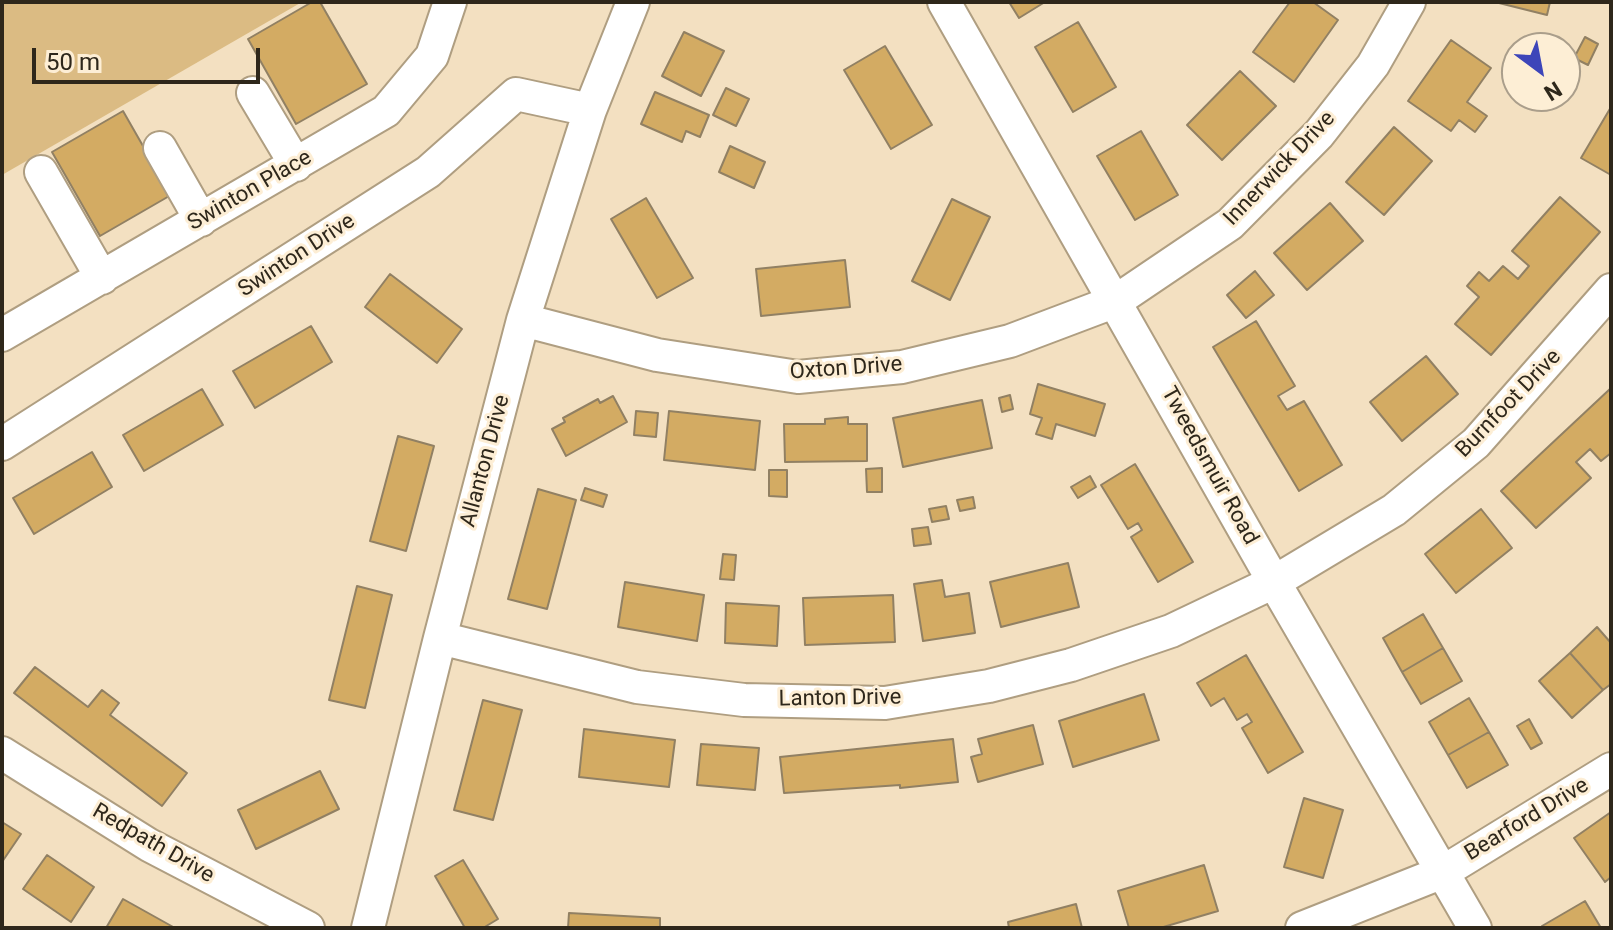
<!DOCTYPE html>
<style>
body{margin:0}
#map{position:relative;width:1613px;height:930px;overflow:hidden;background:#f3e0c1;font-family:Roboto,sans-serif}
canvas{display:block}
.frame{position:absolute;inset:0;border:4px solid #2e271b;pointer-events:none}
.north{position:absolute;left:1501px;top:32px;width:80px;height:80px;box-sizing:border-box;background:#fdeed5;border:2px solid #aa9e8b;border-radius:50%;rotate:148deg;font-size:22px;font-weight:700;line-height:32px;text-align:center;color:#2e271b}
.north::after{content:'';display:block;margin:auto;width:28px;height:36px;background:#3d45b9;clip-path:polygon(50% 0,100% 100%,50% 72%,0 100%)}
.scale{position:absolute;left:32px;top:48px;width:228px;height:36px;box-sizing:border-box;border:4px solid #2e271b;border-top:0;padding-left:10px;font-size:24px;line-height:28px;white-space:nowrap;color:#2e271b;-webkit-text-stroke:6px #fdeed5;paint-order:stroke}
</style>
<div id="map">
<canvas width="1613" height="930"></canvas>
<div class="frame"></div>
<div class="north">N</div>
<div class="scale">50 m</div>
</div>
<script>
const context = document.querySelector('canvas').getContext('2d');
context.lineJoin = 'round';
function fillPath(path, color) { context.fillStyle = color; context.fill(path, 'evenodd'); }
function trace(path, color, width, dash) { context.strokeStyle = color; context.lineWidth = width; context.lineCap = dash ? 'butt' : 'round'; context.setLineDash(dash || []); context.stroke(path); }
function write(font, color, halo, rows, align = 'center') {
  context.font = font + ' Roboto,sans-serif'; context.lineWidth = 6; context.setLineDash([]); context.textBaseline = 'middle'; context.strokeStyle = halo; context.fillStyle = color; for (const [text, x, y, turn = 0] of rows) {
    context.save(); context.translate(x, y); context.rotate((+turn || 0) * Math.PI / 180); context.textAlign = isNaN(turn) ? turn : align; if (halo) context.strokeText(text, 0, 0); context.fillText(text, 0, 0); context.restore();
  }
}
fillPath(new Path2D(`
 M2 2H302L2 175Z`), '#dbbb83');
const building = new Path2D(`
 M312 2H320L367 84 296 124 248 39Z
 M1009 2H1045L1019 18Z
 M1290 2H1313L1338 20 1294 82 1253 52Z
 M1495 2H1550L1547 15Z
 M1078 22 1116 87 1073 112 1035 47Z
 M684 32 724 51 701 96 662 76Z
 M1585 37 1598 44 1588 65 1574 58Z
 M1451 40 1491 68 1467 102 1487 116 1475 132 1459 120 1451 131 1408 101Z
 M885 46 932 125 891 149 844 70Z
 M1240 71 1276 106 1222 160 1187 125Z
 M726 88 749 99 736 126 713 115Z
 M655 92 709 115 700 137 686 131 682 142 641 124Z
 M1611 107V175L1581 158Z
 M123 111 171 195 100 236 52 152Z
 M1394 127 1432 161 1384 215 1346 182Z
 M1141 131 1178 195 1135 220 1097 156Z
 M730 146 765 162 754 188 719 172Z
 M1560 197 1600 232 1491 355 1455 324 1479 297 1467 286 1479 272 1489 281 1503 266 1518 279 1529 266 1512 251Z
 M646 198 693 278 657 298 611 219Z
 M952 199 990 217 950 300 912 281Z
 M1330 203 1363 241 1307 290 1274 253Z
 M845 260 850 307 761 316 756 269Z
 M1255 271 1274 295 1246 318 1227 295Z
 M390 274 462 329 437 363 365 307Z
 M1256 321 1295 386 1278 396 1287 410 1304 401 1342 465 1299 491 1213 347Z
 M311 326 332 362 255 408 233 371Z
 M1426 356 1458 394 1402 441 1370 402Z
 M1038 384 1105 404 1095 436 1056 424 1052 439 1036 434 1042 418 1030 414Z
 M1611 388V453L1601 461 1590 449 1576 462 1591 478 1536 528 1501 491Z
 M202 389 223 425 144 471 123 435Z
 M1010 395 1013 409 1002 412 999 398Z
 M613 396 627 422 566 456 552 429 565 422 563 418 598 399 600 403Z
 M982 400 992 448 903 467 893 418Z
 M636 411 658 413 656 437 634 435Z
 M669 411 760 421 755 470 664 460Z
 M848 417V424H867V461L785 462 784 424H825V419Z
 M398 436 434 446 406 551 370 541Z
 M92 452 112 487 34 534 13 498Z
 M1135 464 1193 562 1158 582 1131 537 1142 530 1138 523 1128 529 1101 485Z
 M882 468V492H867L866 469Z
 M769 470H787V497L769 496Z
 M1090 476 1096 487 1078 498 1071 487Z
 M585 488 607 495 603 507 581 500Z
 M538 489 576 500 547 609 508 599Z
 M973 497 975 508 960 511 957 500Z
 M946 506 949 519 932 522 929 509Z
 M1481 509 1512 548 1456 593 1425 554Z
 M928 527 931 544 914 546 912 529Z
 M723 554 736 555 734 580 720 579Z
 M1068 563 1079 607 1001 627 990 582Z
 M942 580 945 597 969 593 975 633 923 641 914 584Z
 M625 582 704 595 697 641 618 627Z
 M357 586 392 595 365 708 329 700Z
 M893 595 895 642 805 645 803 598Z
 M726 603 779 606 777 646 725 643Z
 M1423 614 1443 648 1402 672 1383 638Z
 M1597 627 1611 643V684L1603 690 1570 653Z
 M1443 648 1462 681 1421 704 1402 672Z
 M1570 653 1603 690 1572 718 1539 681Z
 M1246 655 1303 752 1268 773 1242 728 1252 722 1247 714 1237 720 1224 698 1211 706 1197 683Z
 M35 667 88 707 102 690 119 703 110 715 187 773 162 806 14 693Z
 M1144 694 1159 740 1073 767 1059 721Z
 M1469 698 1489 732 1448 755 1429 722Z
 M483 700 522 710 493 820 454 810Z
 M1529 719 1542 743 1531 749 1517 726Z
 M1033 725 1043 764 978 782 971 757 982 754 978 739Z
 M584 729 675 740 669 787 579 777Z
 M1489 732 1508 765 1467 788 1448 755Z
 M953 739 958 782 900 788V785L784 793 780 757Z
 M701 744 759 748 755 790 697 785Z
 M320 771 339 809 256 849 238 810Z
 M1304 798 1343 810 1323 878 1284 867Z
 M1611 812V877L1605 882 1574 838Z
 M2 822 21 834 2 862Z
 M47 855 94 887 71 922 23 889Z
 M463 860 498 919 483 928H465L435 876Z
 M1204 865 1218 911 1160 928H1129L1118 891Z
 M123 899 175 928H106Z
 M1585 901 1601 928H1544L1542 926Z
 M1076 904 1082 928H1009L1008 922Z
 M569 913 660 918V928H568Z`);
fillPath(building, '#d3ab63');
trace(building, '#918063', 2);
const minor = new Path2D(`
 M944 2 1274 582 1475 928
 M253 93 296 165
 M160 148 201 220
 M41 172 102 278
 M523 320 657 355 798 377 902 367 1010 341 1116 301 1230 224 1319 134 1373 65 1409 2
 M2 335 386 111 432 56 450 2
 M2 444 428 172 516 94 590 110
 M440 638 637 687 744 700 885 703 989 686 1071 665 1171 631 1274 582 1394 510 1476 443 1611 290
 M2 753 149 845 308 928
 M368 928 440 638 523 320 590 110 633 2
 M1302 928 1443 872 1611 769`);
trace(minor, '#af9e81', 36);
trace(minor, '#fff', 32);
write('22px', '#2e271b', '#fdeed5', [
 ["Innerwick Drive",1280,169,-46],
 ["Swinton Place",250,191,-30],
 ["Swinton Drive",297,256,-33],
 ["Oxton Drive",846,369,-4],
 ["Burnfoot Drive",1509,404,-46],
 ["Allanton Drive",486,461,-75],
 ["Tweedsmuir Road",1209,466,61],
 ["Lanton Drive",840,699,-1],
 ["Bearford Drive",1527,820,-31],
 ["Redpath Drive",153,844,30]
]);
</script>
